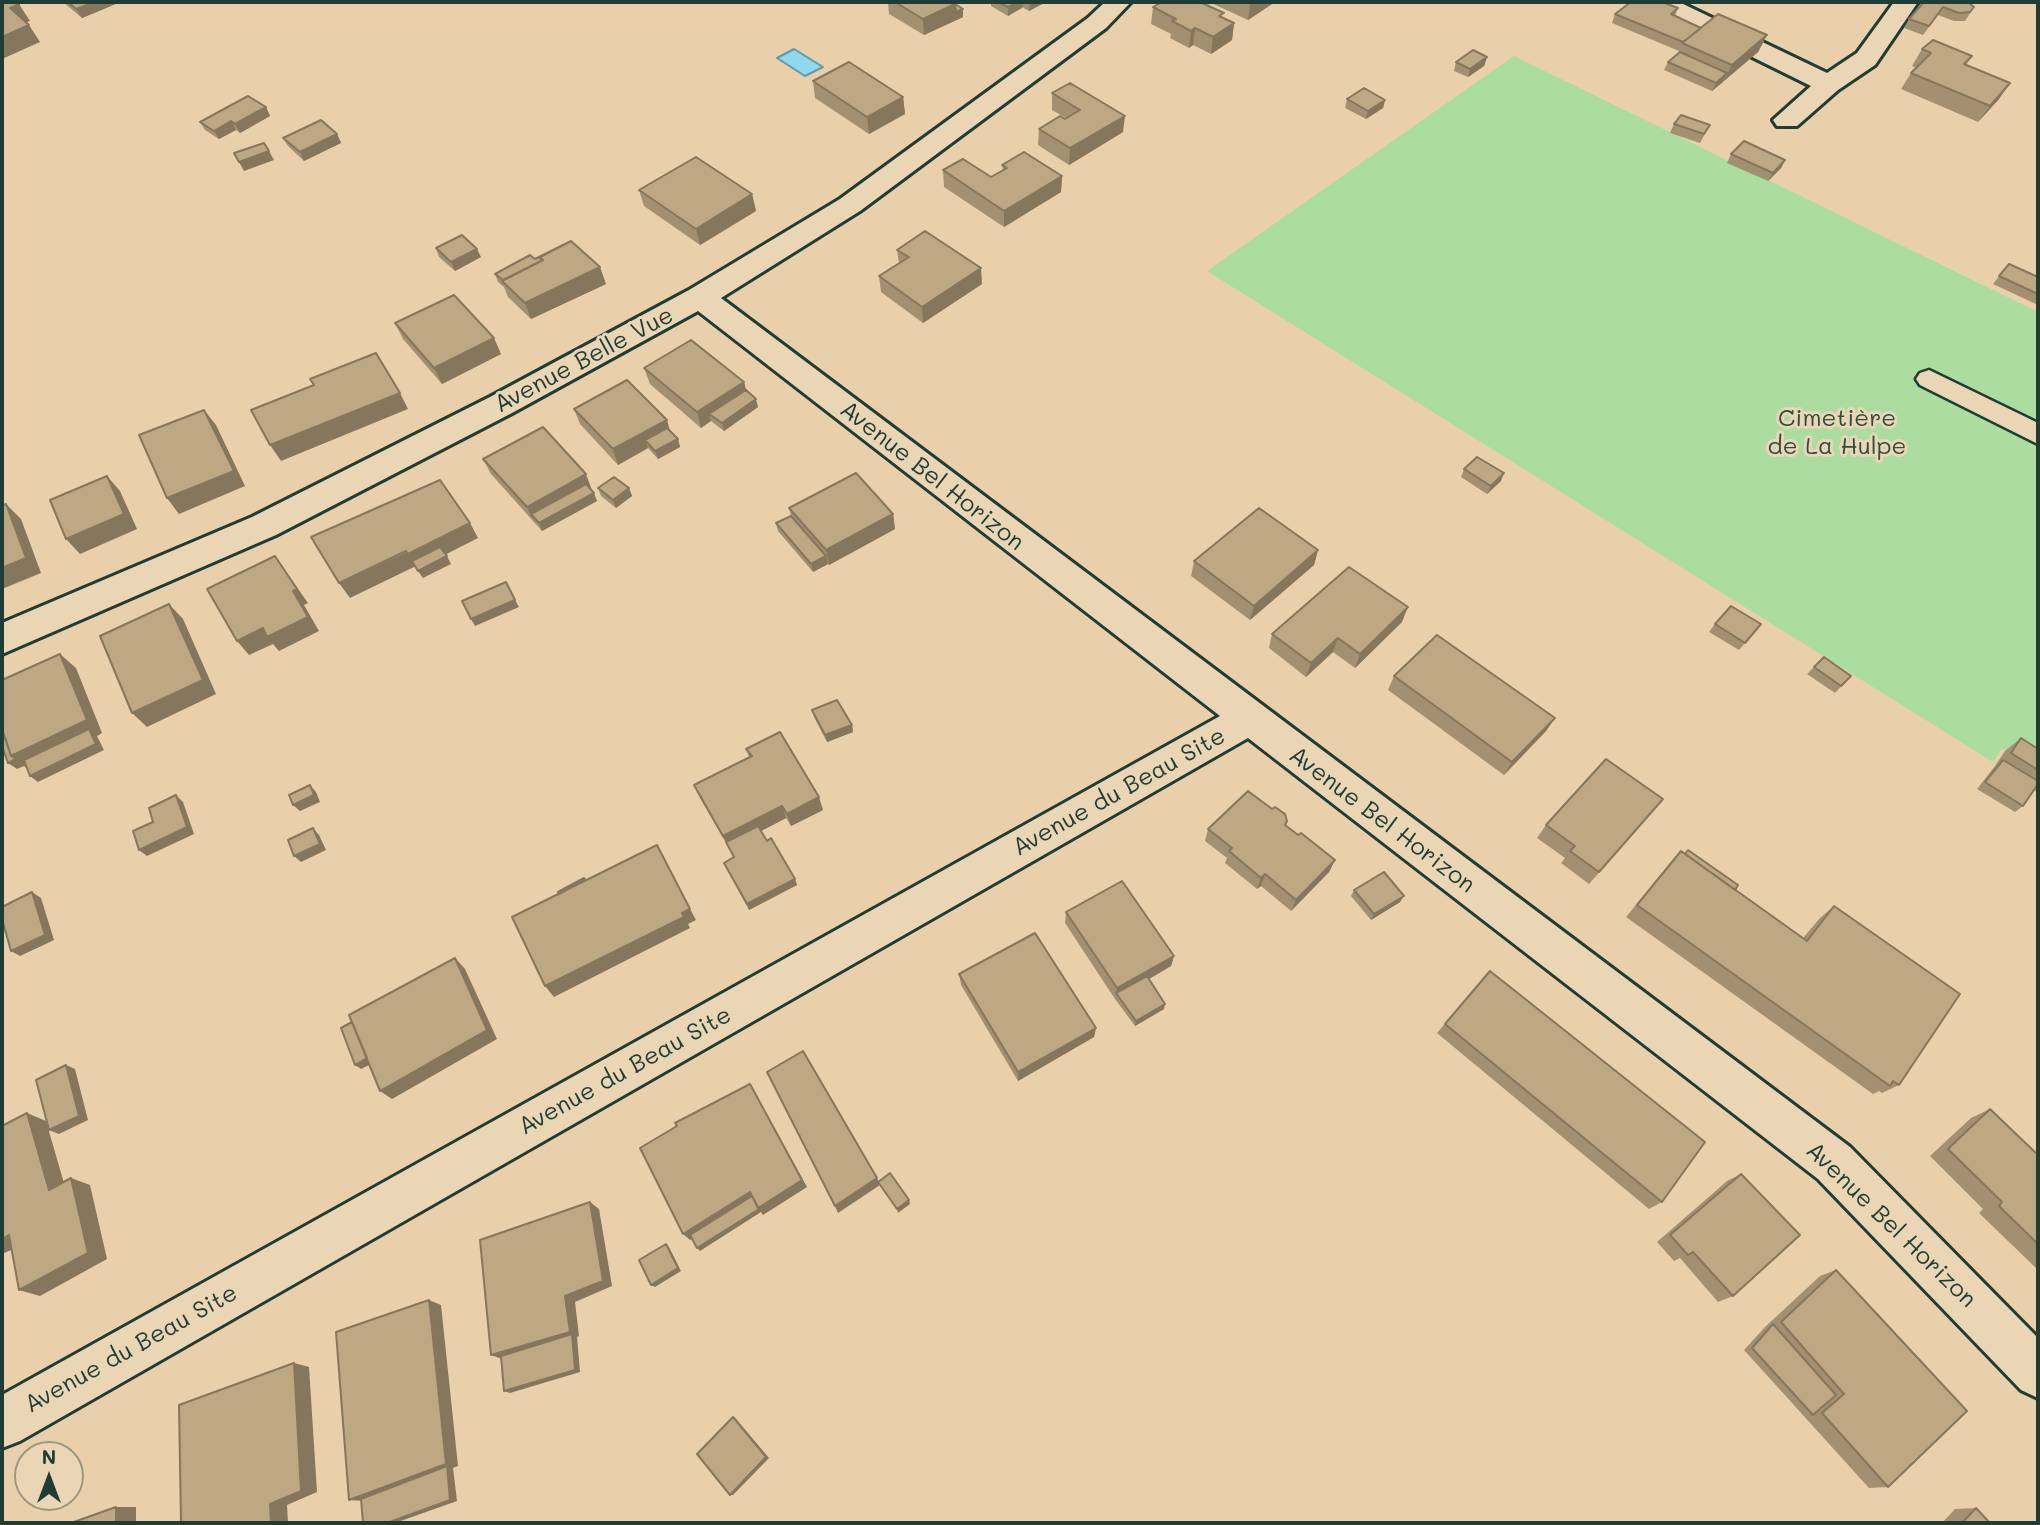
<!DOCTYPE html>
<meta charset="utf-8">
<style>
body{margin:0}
#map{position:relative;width:2040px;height:1525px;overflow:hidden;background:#e9d0ab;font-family:Mali,sans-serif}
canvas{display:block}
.frame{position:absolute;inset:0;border:4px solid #1f3d34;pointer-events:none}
.north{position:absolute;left:14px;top:1441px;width:70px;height:70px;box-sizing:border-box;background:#ead6b4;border:2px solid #999981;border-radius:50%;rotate:0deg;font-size:19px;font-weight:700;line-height:28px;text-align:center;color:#1f3d34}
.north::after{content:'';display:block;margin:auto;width:24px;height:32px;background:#1f3d34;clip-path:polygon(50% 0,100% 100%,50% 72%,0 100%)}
</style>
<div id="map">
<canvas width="2040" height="1525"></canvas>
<div class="frame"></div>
<div class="north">N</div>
</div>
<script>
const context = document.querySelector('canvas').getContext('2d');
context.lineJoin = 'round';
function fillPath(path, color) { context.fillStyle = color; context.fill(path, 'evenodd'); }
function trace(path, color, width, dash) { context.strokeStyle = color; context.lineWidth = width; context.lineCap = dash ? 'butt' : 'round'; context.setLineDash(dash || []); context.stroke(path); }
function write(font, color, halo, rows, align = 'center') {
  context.font = font + ' Mali,sans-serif'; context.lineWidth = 6; context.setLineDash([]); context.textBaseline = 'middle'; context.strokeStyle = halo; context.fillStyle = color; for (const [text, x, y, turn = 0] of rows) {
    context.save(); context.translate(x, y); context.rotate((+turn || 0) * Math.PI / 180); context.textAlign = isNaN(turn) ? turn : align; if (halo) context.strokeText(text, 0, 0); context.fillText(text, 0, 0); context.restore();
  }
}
fillPath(new Path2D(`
 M1514 56 2038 312V770L2002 748 1993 762 1207 271Z`), '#aadd9f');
const water = new Path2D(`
 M794 49 823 67 805 76 777 58Z`);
fillPath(water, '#8fd8f0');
trace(water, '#629aa5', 2);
const lane = new Path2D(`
 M1929 370 2038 423V444L1920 385 1916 379 1920 373Z`);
const street = new Path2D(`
 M1105 2H1131L1106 28 860 211 721 298 1850 1147 2038 1338V1398L2021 1390 1818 1179 1248 738 20 1441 2 1448V1395L1220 716 698 311 512 413 276 535 2 654V623L252 517 490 397 689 290 840 199 1088 18Z
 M1648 2H1679L1827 73 1857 53 1894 2H1918L1875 65 1838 90 1797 126H1777L1773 120 1811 86 1651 7Z`);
trace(lane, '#1f3d34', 5);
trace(street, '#1f3d34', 6);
fillPath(lane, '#ead6b4');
fillPath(street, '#ead6b4');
fillPath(new Path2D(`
 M63 2H120L82 18Z
 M888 2H951L963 9V17L924 35 889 14Z
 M991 2H1046L1029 11 1022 7 1008 16 991 6Z
 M1209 2H1275L1248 20Z
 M1924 2H1971L1970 3 1974 7 1965 21H1954L1938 15 1923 35 1904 28 1909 19Z
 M1153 7 1223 18 1234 23 1232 40 1211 54 1193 45 1189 48 1170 38 1171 34 1151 24Z
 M1678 8 1675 16 1701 28 1767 35 1758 52 1712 91 1664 70 1668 62 1678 54 1679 51 1612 23 1615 14Z
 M1922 49 1972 56 1966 65 1999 99 1978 122 1901 89 1911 73 1916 68 1912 66Z
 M1487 57 1484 66 1468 77 1454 71 1456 62Z
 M813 81 903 97 905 114 869 134 815 98Z
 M1052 93 1123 132 1069 165 1038 145 1039 129 1066 118 1052 110Z
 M1347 99 1385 100 1383 108 1366 119 1345 108Z
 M266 107 270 116 240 133 236 130 219 139 205 130 200 122Z
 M1674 124 1710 125 1700 143 1670 133Z
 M337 134 341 143 304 161 288 146 283 138Z
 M1731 154 1785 160 1781 168 1768 181 1727 163Z
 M1002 165 1062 176 1061 192 1004 227 944 187 943 170 991 177 1003 171Z
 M639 190 752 194 756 211 700 245 644 206Z
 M563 245 606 284 531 319 508 297 504 287 498 282 495 274 535 259Z
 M436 248 481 257 455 271 439 257Z
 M897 250 982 284 923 323 881 292 879 276 899 264Z
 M2009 264 2038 277V305L1993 284Z
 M395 323 501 354 442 384 403 339Z
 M644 368 744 382 746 390 758 407 724 431 711 421 701 428 650 384Z
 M574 409 670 431 678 439 680 447 658 459 648 448 618 465 580 424Z
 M483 459 592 490H591L597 501 542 531 491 474Z
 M1464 469 1501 481 1487 494 1461 477Z
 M598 488H629L632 496 616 508 601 496Z
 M789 508 893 514 895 529 829 565 828 564 813 572 778 531 776 523 791 516Z
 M1318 550 1314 565 1250 620 1191 576 1194 561Z
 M1402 622 1355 668 1333 652 1306 677 1269 648 1272 634Z
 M1715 624H1761L1739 650 1709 632Z
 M1824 657 1851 676 1835 693 1807 674Z
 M1394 676 1555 718 1546 731 1504 775 1388 690Z
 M812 710 852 725 853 732 827 742 814 717Z
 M2021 738 2038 749V793L2034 790 2023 806 2015 812 1977 789 1995 766 2005 751Z
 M746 749 823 810 791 826 786 818 761 831 795 879 797 885 749 910 724 863 734 857 700 798 694 785 749 757Z
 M1663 799 1589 884 1561 863 1565 858 1537 838 1546 825Z
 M1287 821 1286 826 1335 860 1329 872 1291 911 1261 886 1257 889 1225 863 1227 858 1205 841 1208 829Z
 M1688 850 1735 890 1803 938 1820 918 1834 906 1899 1085 1882 1093 1879 1091 1873 1094 1626 917 1670 863 1681 851 1684 854Z
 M1354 890 1400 902 1371 920 1351 896Z
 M1066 912 1174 956 1171 966 1149 979 1164 1009 1135 1026 1115 999 1065 923Z
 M1490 971 1662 1202 1649 1209 1437 1033Z
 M959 974 1096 1028 1094 1037 1018 1081 961 985Z
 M1990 1109 2038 1155V1270L1979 1213 1983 1209 1930 1156 1971 1118Z
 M1741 1174 1733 1296 1718 1302 1680 1258 1674 1261 1657 1242 1727 1181Z
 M1836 1270 1888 1487 1869 1488 1744 1350 1765 1327 1820 1276Z
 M1976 1508 1990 1523H1942L1955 1509Z`), '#a39071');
fillPath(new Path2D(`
 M95 2H100L104 9 82 18 76 9Z
 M100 2H120L104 9Z
 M1018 2H1023L1022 8 1008 16V7Z
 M1030 2H1046L1029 11Z
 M1253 2H1275L1248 20 1250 4Z
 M19 4 30 21 21 24 10 8Z
 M955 4 963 9V17L924 35 923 19Z
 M1234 23 1232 40 1211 54 1213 37Z
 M29 25 40 42 2 59V37Z
 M1195 28 1193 45 1189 48 1191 31Z
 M1767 35 1758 52 1724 81 1732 65Z
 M1487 57 1484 66 1468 77 1470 69Z
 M1727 73 1723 82 1712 91 1716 83Z
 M2010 83 1999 99 1978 122 1990 106Z
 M903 97 905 114 869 134 867 117Z
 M1385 100 1383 108 1366 119 1368 111Z
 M266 107 270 116 240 133 235 124Z
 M1125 116 1123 132 1069 165 1070 148Z
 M231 121 236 130 219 139 214 131Z
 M337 134 341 143 304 161 300 152Z
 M269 151 274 160 244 171 239 162Z
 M1785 160 1781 168 1768 181 1773 173Z
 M1062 176 1061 192 1004 227V211Z
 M752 194 756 211 700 245 696 229Z
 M477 249 481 257 455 271 451 262Z
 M600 267 606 284 531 319 525 303Z
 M981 268 982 284 923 323 922 307Z
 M494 338 501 354 442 384 434 368Z
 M744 382 748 398 709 414 711 421 701 428 697 412Z
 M400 393 408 409 281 461 270 445Z
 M756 399 758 407 724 431 722 423Z
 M204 410 216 425 245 486 179 514 167 498Z
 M667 420 671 435 645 440 648 448 618 465 613 449Z
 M678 439 680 447 658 459 655 451Z
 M1504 473 1501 481 1487 494 1491 486Z
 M586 474 592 490 536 521 531 514 534 522 527 507Z
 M107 476 120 491 137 529 80 554 66 539Z
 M629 488 632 496 616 508 613 500Z
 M594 493 597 501 542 531 539 523Z
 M6 504 21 519 41 573 2 589V568Z
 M893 514 895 529 829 565 826 550Z
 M470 523 478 538 417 569 416 566 350 598 339 583Z
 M1318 550 1314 565 1250 620 1254 606Z
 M275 556 308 603 304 605 319 631 279 651 273 644 249 655 237 641 263 628Z
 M447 556 451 564 423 578 418 571Z
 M826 556 828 564 813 572 811 564Z
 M515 600 519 607 475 626 471 619Z
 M169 604 183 619 216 694 147 727 132 713Z
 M1408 607 1402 622 1355 668 1360 654Z
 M1338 638 1333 652 1306 677 1311 663Z
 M60 654 76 668 102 733 97 736 104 750 38 782 30 776 28 769 24 766 17 769 8 763Z
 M1555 718 1546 731 1504 775 1512 762Z
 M852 725 853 732 827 742 825 735Z
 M310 785 316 792 320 802 300 811 293 805Z
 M176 795 183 802 194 834 147 856 139 850Z
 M819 797 823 810 791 826 787 814Z
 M782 806 786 818 729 848 723 836Z
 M313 828 319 835 326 850 301 862 294 856Z
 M1335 860 1329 872 1291 911 1296 900Z
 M1265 874 1261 886 1257 889 1261 878Z
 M795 879 797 885 749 910 747 904Z
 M32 892 41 898 54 940 20 956 11 951Z
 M1404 896 1400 902 1371 920 1374 914Z
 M690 909 696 920 688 924 690 928 554 997 545 986Z
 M1174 956 1171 966 1118 997 1116 993 1117 988Z
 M455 958 465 969 497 1039 392 1099 380 1091Z
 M1165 1004 1164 1009 1135 1026 1136 1021Z
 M1096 1028 1094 1037 1018 1081V1072Z
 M371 1056 377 1061 361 1069 355 1065Z
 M66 1065 75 1069 88 1120 59 1134 49 1130Z
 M750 1084 807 1187 763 1215 761 1212 700 1251 697 1248 754 1200 690 1240 683 1234Z
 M27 1113 46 1121 68 1197 49 1190Z
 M71 1178 90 1185 107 1259 40 1296 19 1290Z
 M877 1178 880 1185 838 1213 835 1206Z
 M909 1200 910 1204 898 1213 897 1209Z
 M590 1202 599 1209 612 1286 575 1302 579 1336 577 1337 580 1372 510 1393 504 1391 502 1359 491 1355 565 1296Z
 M9 1235 29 1242 2 1254V1239Z
 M666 1244 669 1247 681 1271 655 1287 651 1285Z
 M429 1300 441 1305 458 1466 453 1468 457 1501 395 1523H387L364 1501 349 1500Z
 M294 1363 309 1367 317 1492 287 1505 288 1523H271L270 1504Z
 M733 1417 736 1419 769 1458 733 1495H730Z
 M116 1507H136V1523H116Z`), '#85765c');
const building = new Path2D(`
 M2 2H17L19 4 10 8 29 25 2 37Z
 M68 2H95L76 9Z
 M895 2H951L955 4 923 19Z
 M998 2H1018L1008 7Z
 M1162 2H1200L1224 13 1219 16 1234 23 1213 37 1195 28 1191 31 1172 21 1176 19 1153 7Z
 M1631 2H1662L1678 8 1671 14 1701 28 1683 42 1615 14Z
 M1924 2H1968L1974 7 1970 12 1959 13 1943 7 1929 26 1909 19Z
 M955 4 963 9 956 12Z
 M1718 14 1767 35 1732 65 1682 43Z
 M1933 40 1972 56 1964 64 2010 83 1990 106 1911 73 1931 53 1922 49Z
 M1473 50 1487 57 1470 69 1456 62Z
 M1680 52 1727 73 1716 83 1668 62Z
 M849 62 903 97 867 117 813 81Z
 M1070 83 1125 116 1070 148 1039 129 1060 116 1065 119 1080 110 1052 93Z
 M1364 88 1385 100 1368 111 1347 99Z
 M248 96 266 107 235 124 231 121 214 131 200 122Z
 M1681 115 1710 125 1704 134 1674 124Z
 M321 120 337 134 300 152 283 138Z
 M1744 141 1785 160 1773 173 1731 154Z
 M264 143 269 151 239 162 234 153Z
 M1024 152 1062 176 1004 211 943 170 963 159 991 177 1007 168 1002 165Z
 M696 157 752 194 696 229 639 190Z
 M925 231 981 268 922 307 879 276 909 257 897 250Z
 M462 235 477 249 451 262 436 248Z
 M571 241 600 267 525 303 502 281 543 260 540 257Z
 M563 245 540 257 541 261 503 280 495 274 530 255 535 259Z
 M2009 264 2038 277V294L1999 276Z
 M454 295 494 338 434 368 395 323Z
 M691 340 744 382 697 412 644 368Z
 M376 353 400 393 270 445 251 410 314 385 310 379Z
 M627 380 667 420 613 449 574 409Z
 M746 390 756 399 722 423 709 414Z
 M204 410 234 471 167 498 139 435Z
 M543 427 586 474 527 507 483 459Z
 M667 428 678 439 655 451 645 440Z
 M1477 457 1504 473 1491 486 1464 469Z
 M856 473 893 514 826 550 789 508Z
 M107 476 124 514 66 539 50 500Z
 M614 477 629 488 613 500 598 488Z
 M440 480 470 523 408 554 406 551 339 583 311 537Z
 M586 484 594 493 539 523 531 514Z
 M6 504 26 558 2 568V506Z
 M1259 508 1318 550 1254 606 1194 561Z
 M791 516 826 556 811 564 776 523Z
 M440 547 447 556 418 571 412 561Z
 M275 556 297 589 293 591 308 617 267 637 263 628 237 641 207 589Z
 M1349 567 1408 607 1360 654 1338 638 1311 663 1272 634Z
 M506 582 515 600 471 619 462 601Z
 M169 604 203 680 132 713 100 636Z
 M1731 606 1761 624 1745 643 1715 624Z
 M1437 635 1555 718 1512 762 1394 676Z
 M60 654 87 720 11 756 2 729V680Z
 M1824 657 1851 676 1841 686 1814 667Z
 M837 700 852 725 825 735 812 710Z
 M89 729 96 744 30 776 24 760Z
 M780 732 819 797 787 814 782 806 723 836 694 785 752 756 746 749Z
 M5 737 11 756 16 759 8 763 2 746V739Z
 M2021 738 2038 749V770L2011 753Z
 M1606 759 1663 799 1599 872 1570 851 1575 846 1546 825Z
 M2003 760 2038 781V784L2023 806 1985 782Z
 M310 785 314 795 293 805 289 795Z
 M1248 791 1272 809 1275 807 1285 814 1287 821 1285 825 1298 835 1301 833 1335 860 1296 900 1265 874 1261 878 1229 851 1232 848 1208 829Z
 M176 795 187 827 139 850 133 831 153 822 149 808Z
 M758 826 767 841 771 838 795 879 747 904 724 863 734 857 726 842Z
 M313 828 320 844 294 856 288 840Z
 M657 845 690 909 682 913 684 917 545 986 512 917Z
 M1688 850 1738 885 1735 890 1685 854Z
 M1681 851 1807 941 1834 906 1960 994 1899 1085 1893 1081 1890 1086 1637 905Z
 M1384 872 1404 896 1374 914 1354 890Z
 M584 878 585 880 559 894 558 892Z
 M1122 881 1174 956 1117 988 1066 912Z
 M32 892 45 935 11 951 2 919V907Z
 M1035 933 1096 1028 1018 1072 959 974Z
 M455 958 487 1030 380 1091 349 1015Z
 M1490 971 1705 1142 1662 1202 1445 1024Z
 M1147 976 1165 1004 1136 1021 1116 993Z
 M352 1022 367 1058 355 1065 341 1028Z
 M803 1051 877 1178 835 1206 767 1072Z
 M66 1065 79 1116 49 1130 36 1080Z
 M750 1084 802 1180 758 1208 750 1192 683 1234 640 1148 677 1126 675 1123Z
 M1990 1109 2038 1155V1244L1999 1206 2002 1202 1948 1149Z
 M27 1113 49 1190 71 1178 88 1253 19 1290 9 1235 2 1239V1126Z
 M890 1173 909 1200 897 1209 878 1182Z
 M1741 1174 1800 1235 1733 1296 1693 1252 1688 1255 1670 1235Z
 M752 1196 759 1209 697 1248 690 1235Z
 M590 1202 603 1281 565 1296 570 1332 491 1355 480 1240Z
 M666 1244 678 1268 651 1285 639 1260Z
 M1836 1270 1967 1411 1888 1487 1822 1413 1844 1394 1781 1322Z
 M429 1300 446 1464 349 1500 336 1332Z
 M1773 1324 1836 1395 1813 1415 1752 1348Z
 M572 1334 575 1370 504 1391 501 1356Z
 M294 1363 301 1491 270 1504 271 1523H181L179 1405Z
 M733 1417 766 1457 730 1495 697 1454Z
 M447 1466 450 1500 387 1523H363L361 1499Z
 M116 1507V1523H71Z
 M1976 1508 1990 1523H1962Z`);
fillPath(building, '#bea883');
trace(building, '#85765c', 2);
write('24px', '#1f3d34', '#ead6b4', [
 ["Avenue Belle Vue",584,360,-28],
 ["Avenue Bel Horizon",932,476,38],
 ["Avenue du Beau Site",1119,792,-29],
 ["Avenue Bel Horizon",1382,820,37],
 ["Avenue du Beau Site",625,1071,-29],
 ["Avenue Bel Horizon",1891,1225,44],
 ["Avenue du Beau Site",131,1349,-29]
]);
write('24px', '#2d4d3f', '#ead6b4', [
 ["Cimetière",1837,419],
 ["de La Hulpe",1837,447]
]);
</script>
